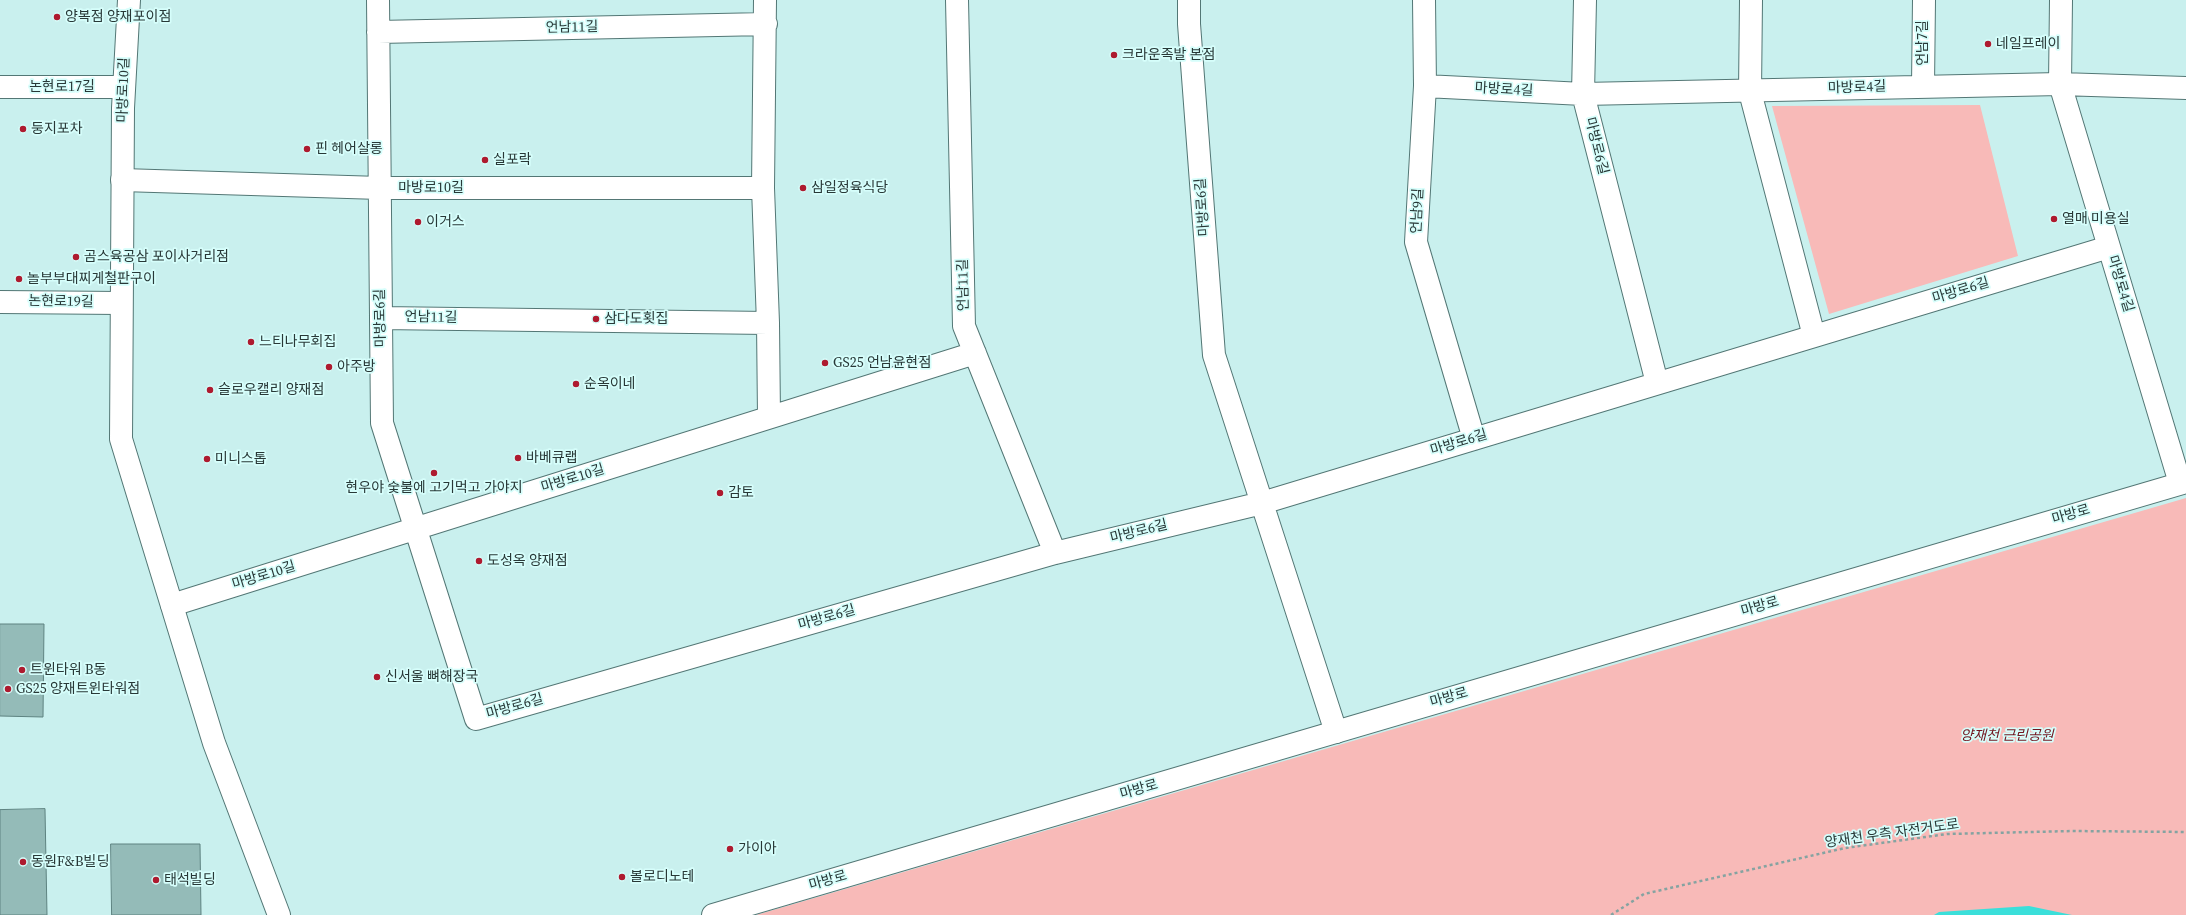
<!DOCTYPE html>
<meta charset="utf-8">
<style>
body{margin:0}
canvas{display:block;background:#c9f0ee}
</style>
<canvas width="2186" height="915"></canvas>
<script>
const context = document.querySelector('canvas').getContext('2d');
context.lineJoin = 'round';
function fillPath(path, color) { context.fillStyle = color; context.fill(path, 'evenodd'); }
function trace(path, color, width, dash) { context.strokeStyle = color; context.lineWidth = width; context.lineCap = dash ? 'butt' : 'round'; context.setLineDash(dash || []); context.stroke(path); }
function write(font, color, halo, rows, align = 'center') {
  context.font = font + ' "Source Serif 4","Noto Sans KR",serif'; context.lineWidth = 3.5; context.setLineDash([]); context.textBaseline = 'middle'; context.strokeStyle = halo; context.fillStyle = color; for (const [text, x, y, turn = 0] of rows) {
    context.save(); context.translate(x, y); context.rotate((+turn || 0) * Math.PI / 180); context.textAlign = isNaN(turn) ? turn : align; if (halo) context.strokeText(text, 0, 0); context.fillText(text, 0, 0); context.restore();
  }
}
fillPath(new Path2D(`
 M1980 105 2018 256 1829 314 1772 106Z
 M2186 498V915H756Z`), '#f8bab8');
fillPath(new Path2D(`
 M2029 906 2072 915H1934L1939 912Z`), '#3bdfda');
const building = new Path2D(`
 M0 624H44L43 717 0 716Z
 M45 809 47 915H0V810Z
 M111 844H200L201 915H112Z`);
fillPath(building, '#94bbb8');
trace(building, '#5e8381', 1);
const minor = new Path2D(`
 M378 0 382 423 476 719 1055 553 1262 503 2109 247
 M765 0 763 188 768 323 769 417
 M957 0 964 326 1055 553
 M1189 0V24L1214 355 1336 732
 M1424 0 1425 86 1416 242 1474 439
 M1585 0 1583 94 1657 383
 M1751 0 1750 92 1814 336
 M2061 0 2060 84 2180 483
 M378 32 766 24
 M1425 86 1583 94 2060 84 2186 88
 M1923 86 1924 0
 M0 87H124
 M122 180 380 188H763
 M0 302 121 303
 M381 318 768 323
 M172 605 975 353`);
const tertiary = new Path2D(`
 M129 0 123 108 121 439 214 743 279 915
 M713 915 2186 482`);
trace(minor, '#537775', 24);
trace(tertiary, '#537775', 24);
trace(new Path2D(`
 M1611 915 1644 894 1845 848 1947 834 2072 831 2186 832`), '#85a3a1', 2.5, [3, 3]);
trace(minor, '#fff', 22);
trace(tertiary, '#fff', 22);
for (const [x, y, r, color] of [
 [57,17,4,"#ae1a2f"],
 [1988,44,4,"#ae1a2f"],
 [1114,55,4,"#ae1a2f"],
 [23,129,4,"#ae1a2f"],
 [307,149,4,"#ae1a2f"],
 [485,160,4,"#ae1a2f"],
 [803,188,4,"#ae1a2f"],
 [2054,219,4,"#ae1a2f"],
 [418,222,4,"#ae1a2f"],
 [76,257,4,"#ae1a2f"],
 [19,279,4,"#ae1a2f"],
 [596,319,4,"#ae1a2f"],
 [251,342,4,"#ae1a2f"],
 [825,363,4,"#ae1a2f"],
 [329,367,4,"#ae1a2f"],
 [576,384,4,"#ae1a2f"],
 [210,390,4,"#ae1a2f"],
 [518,458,4,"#ae1a2f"],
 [207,459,4,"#ae1a2f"],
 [434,473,4,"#ae1a2f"],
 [720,493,4,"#ae1a2f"],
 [479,561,4,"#ae1a2f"],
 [22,670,4,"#ae1a2f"],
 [377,677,4,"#ae1a2f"],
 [8,689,4,"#ae1a2f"],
 [730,849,4,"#ae1a2f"],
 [23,862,4,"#ae1a2f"],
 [622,877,4,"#ae1a2f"],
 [156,880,4,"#ae1a2f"]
]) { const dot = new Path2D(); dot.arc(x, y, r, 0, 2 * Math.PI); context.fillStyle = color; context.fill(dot); trace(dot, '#d6fefb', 1.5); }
write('14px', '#283837', '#d6fefb', [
 ["양복점 양재포이점",65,17],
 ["네일프레이",1996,44],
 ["크라운족발 본점",1122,55],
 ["둥지포차",31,129],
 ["핀 헤어살롱",315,149],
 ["실포락",493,160],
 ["삼일정육식당",811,188],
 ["열매 미용실",2062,219],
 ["이거스",426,222],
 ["곰스육공삼 포이사거리점",84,257],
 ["놀부부대찌게철판구이",27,279],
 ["삼다도횟집",604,319],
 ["느티나무회집",259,342],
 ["GS25 언남윤현점",833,363],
 ["아주방",337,367],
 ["순옥이네",584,384],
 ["슬로우캘리 양재점",218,390],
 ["바베큐랩",526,458],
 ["미니스톱",215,459],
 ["현우야 숯불에 고기먹고 가야지",434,488,"center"],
 ["감토",728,493],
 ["도성옥 양재점",487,561],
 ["트윈타워 B동",30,670],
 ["신서울 뼈해장국",385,677],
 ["GS25 양재트윈타워점",16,689],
 ["가이아",738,849],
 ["동원F&B빌딩",31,862],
 ["볼로디노테",630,877],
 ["태석빌딩",164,880]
], 'left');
write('14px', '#283837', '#d6fefb', [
 ["언남11길",572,28,-1],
 ["언남7길",1923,43,-90],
 ["논현로17길",62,87],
 ["마방로4길",1857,88,-2],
 ["마방로10길",124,90,-88],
 ["마방로4길",1504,90,3],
 ["마방로6길",1596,146,76],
 ["마방로10길",431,188],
 ["마방로6길",1203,207,-94],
 ["언남9길",1418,211,-87],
 ["마방로4길",2120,284,73],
 ["언남11길",964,285,-91],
 ["마방로6길",1961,291,-17],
 ["논현로19길",61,302,1],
 ["마방로6길",381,318,-91],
 ["언남11길",431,318,1],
 ["마방로6길",1459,443,-17],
 ["마방로10길",573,479,-17],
 ["마방로",2071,515,-16],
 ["마방로6길",1139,532,-14],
 ["마방로10길",264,576,-17],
 ["마방로",1760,607,-16],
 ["마방로6길",827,618,-16],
 ["마방로",1449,698,-16],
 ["마방로6길",515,707,-16],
 ["마방로",1139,790,-16],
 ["양재천 우측 자전거도로",1892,834,-8],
 ["마방로",828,881,-16]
]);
write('italic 14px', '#73151f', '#d6fefb', [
 ["양재천 근린공원",2007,736]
]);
</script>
